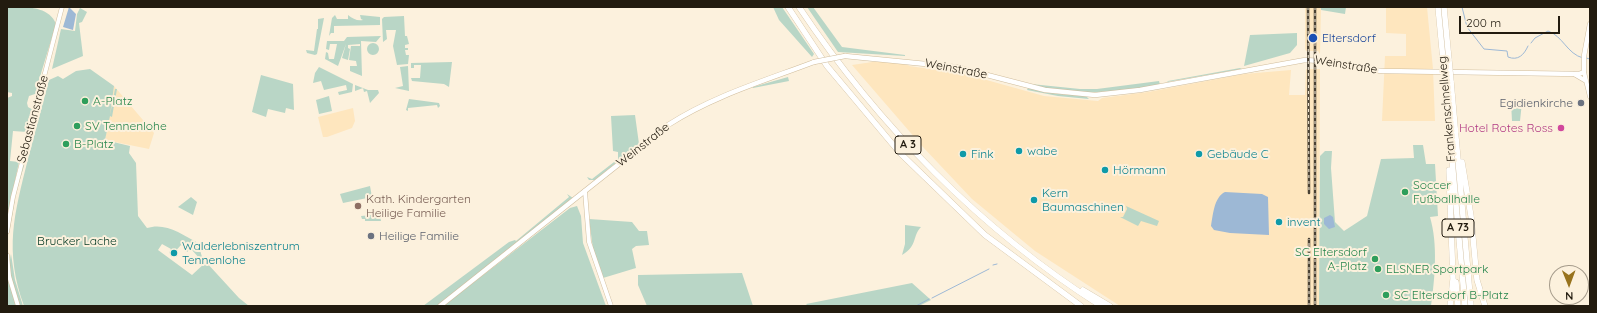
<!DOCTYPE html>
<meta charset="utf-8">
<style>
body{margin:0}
#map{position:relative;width:1597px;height:313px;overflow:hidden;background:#fcf1dd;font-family:Quicksand,sans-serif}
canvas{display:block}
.frame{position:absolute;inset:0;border:8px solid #221b0f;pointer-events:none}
.north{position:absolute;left:1549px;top:265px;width:40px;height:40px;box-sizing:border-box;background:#fcf1dd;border:1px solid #a59b8b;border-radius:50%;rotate:179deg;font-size:11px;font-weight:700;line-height:16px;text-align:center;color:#221b0f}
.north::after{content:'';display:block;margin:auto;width:14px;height:18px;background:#98731d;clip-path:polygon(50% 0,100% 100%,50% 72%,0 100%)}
.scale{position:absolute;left:1459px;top:16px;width:101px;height:18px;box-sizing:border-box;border:2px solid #221b0f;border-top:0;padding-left:5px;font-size:12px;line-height:14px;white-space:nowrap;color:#221b0f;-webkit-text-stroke:3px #fcf1dd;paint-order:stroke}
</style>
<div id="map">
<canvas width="1597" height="313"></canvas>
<div class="frame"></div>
<div class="north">N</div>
<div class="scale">200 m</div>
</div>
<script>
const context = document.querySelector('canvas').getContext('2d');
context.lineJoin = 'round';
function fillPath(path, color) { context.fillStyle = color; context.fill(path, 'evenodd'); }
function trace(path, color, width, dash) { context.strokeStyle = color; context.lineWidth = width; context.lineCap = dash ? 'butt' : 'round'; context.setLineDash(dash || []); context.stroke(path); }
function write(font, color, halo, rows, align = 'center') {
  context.font = font + ' Quicksand,sans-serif'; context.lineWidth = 4; context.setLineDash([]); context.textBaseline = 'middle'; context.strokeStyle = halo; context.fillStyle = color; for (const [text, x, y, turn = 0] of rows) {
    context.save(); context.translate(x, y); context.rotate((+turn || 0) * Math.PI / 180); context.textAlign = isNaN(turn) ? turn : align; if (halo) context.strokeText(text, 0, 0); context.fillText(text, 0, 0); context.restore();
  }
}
fillPath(new Path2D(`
 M1305 7H1321L1320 54 1318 51H1306L1305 49Z
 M1386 7H1427L1433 69 1435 121H1382L1385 56H1406V34L1386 33Z
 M879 61 907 63 909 66 965 74 1044 96 1098 101 1102 98 1148 92 1244 74 1291 70 1289 95H1305L1306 69H1320L1319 306H1120L1035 251 972 199 922 146 852 65Z
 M114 86 154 133 149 149 105 140Z
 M353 108 355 121 352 128 327 137H323L318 117Z`), '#fee6be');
fillPath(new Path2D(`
 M7 7C23 7 49 5 56 24L39 80 38 93 29 96 27 103 28 107 33 110 27 132 13 131 10 161 19 162 7 218V98L12 96V93L7 92Z
 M773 7H782L814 54 812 57 779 20Z
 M807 7H813L842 47 905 55V56L838 52Z
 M1321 7H1346L1345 14 1321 10Z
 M80 8 87 12 82 22 79 23 83 56 52 69 61 29 75 31 77 14Z
 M335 15 337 19H348V15C353 19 357 21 363 20L361 19 360 15 380 17V25L334 26V33H331L329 36 332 18Z
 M404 16 405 36H407L409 44 405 45V48H408V50H405L406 55H409L408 64 397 65 393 46 396 30H386L387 39 383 42 382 19 384 17Z
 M324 18 317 54 315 55 307 53 306 50 314 51 317 29H318V19Z
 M1297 33V45L1290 53 1244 66 1250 35Z
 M381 36 376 42 361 41 362 76 350 71V66H357L356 61 349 60 351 46H360V44L348 45V48L350 49 348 60 342 58 346 44 338 66 325 59 326 52 328 53 329 59H334L337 44H330L329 50 326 49 327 41H344L347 37Z
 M367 49a6 6 0 1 1 12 0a6 6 0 1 1-12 0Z
 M452 62 449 87 444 84 412 81 411 78H420L421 65H414V68H411V63Z
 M408 66 409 91 395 88 403 86 400 67Z
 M319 67 353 84 352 92 339 95 338 92 347 90 346 85 324 90 321 81 313 83 315 73Z
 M1240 68 1242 69 1167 82 1168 81Z
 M90 69 114 86 110 115 115 89H117L112 117 110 116 105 140 130 146 129 153 136 163 138 216 147 228C165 222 182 234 198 243L202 257 201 260 191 249 187 252 181 245 172 255 169 253 171 249 162 244 158 250 192 275 206 262 239 298 249 306H24C4 250 14 215 28 159 35 133 42 106 49 80L58 76 63 79 76 71Z
 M261 75 293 84 294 110 286 108 285 113 268 109 266 117 252 112Z
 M788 77 789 81 753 88V87Z
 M1159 81 1160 85C1117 92 1073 97 1031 84L1080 89H1097Z
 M355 85 368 90H378L379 93 370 103 367 91 364 92 363 88 355 91Z
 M1028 88 1059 94 1086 96 1089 99 1058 96 1027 90Z
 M329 96 332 111 319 114 316 100Z
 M409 99 439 103 440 106 438 108 437 105 408 108V111L406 110Z
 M1511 102H1522L1520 121H1512Z
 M36 114 34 132 16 193 9 233 12 210Z
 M635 115 639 144 595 180H589L587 177 592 179 618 159V152L613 151 611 116Z
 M1413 145H1423L1426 164H1435L1438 216 1430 217C1438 244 1435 278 1431 306H1319L1320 156 1325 151H1332L1331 168 1335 222 1344 231 1367 216 1381 159 1414 158Z
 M370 186 372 197 343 203 340 194Z
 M567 194 573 198 450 296 437 306H423L509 242 515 240 516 241 569 197Z
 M191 197 197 202 193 215 178 207Z
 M577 206 581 216 583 243 606 306H443L570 208Z
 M1126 206 1159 221 1157 226 1141 221 1138 226 1120 217H1123L1127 209Z
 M385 211 386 214 380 216 381 221H365V219H362L361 216C370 216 377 213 385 211Z
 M589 219 632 222 639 231H647L649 245 636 246 632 249 636 268 603 278 593 249Z
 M905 225 921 227C912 236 918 246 902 255L905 244Z
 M11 254 15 280 23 306H20C14 290 7 269 11 254Z
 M7 273 16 306H7Z
 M742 273 753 306H647L638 285V275Z
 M912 283 931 300 919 306H808L806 304Z`), '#b9d6c6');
fillPath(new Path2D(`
 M69 7 76 14 73 30 63 27Z
 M1225 192 1262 194 1268 197 1269 235 1230 233 1214 230 1211 226C1213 215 1214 197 1225 192Z
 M1330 215 1333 217 1335 227 1329 229 1324 224V218Z`), '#9db8d5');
trace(new Path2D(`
 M1462 7 1467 27 1484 49 1507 51 1508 57C1518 61 1524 55 1528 46
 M1531 43 1535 38 1548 31C1563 36 1567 54 1583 58
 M1586 58 1590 59
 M993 265 997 264
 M932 298 989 269
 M916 306 929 299`), '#9db8d5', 1);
const tertiary = new Path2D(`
 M1584 72 1590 97
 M1574 74 1586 81
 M585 191 589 242 611 306
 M7 232 13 197 62 7
 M7 255 9 276 18 306`);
const secondary = new Path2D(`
 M845 56 956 67 1045 90 1095 95 1140 90 1305 60 1334 62 1370 70 1383 71 1579 74 1584 72V56L1590 24
 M440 306 668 125C713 96 764 81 814 62`);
const motorway = new Path2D(`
 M788 7 827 66 900 153 985 235 1081 306
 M799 7C878 125 981 230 1101 306
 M1438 7 1443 60
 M1444 7 1449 60
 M1445 81 1465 306
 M1451 81 1471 306
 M1462 162 1471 216 1477 280 1485 306
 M1449 170 1453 279 1450 306
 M1456 282 1458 306
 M1083 290 1110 306`);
trace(tertiary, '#d0bd9d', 5);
trace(secondary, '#d0bd9d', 5.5);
trace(motorway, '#d0bd9d', 6);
trace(tertiary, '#fff', 4);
trace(secondary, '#fff', 4.5);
trace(motorway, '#fff', 5.5);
const rail = new Path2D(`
 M1308 7 1309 193
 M1315 7V306
 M1309 306V239`);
trace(rail, '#494134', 2.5);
trace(rail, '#fcf1dd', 1, [3]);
const secondaryBridge = new Path2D(`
 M814 62 845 56`);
const motorwayBridge = new Path2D(`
 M1443 60 1445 81
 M1449 60 1451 81`);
trace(secondaryBridge, '#d0bd9d', 5.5, []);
trace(motorwayBridge, '#d0bd9d', 6, []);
trace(secondaryBridge, '#fff', 4.5);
trace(motorwayBridge, '#fff', 5.5);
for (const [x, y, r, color] of [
 [1313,38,5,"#1a4fb4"],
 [85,101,4,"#2e9e5b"],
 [1581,103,4,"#6b7280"],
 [77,126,4,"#2e9e5b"],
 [1561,128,4,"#d1479c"],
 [66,144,4,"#2e9e5b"],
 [1019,151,4,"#0f9aa8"],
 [963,154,4,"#0f9aa8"],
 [1199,154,4,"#0f9aa8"],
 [1105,170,4,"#0f9aa8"],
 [1405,192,4,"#2e9e5b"],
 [1034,200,4,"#0f9aa8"],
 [358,206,4,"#8d6e63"],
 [1279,222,4,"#0f9aa8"],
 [371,236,4,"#6b7280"],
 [174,253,4,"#0f9aa8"],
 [1375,259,4,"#2e9e5b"],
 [1378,269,4,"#2e9e5b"],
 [1386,295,4,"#2e9e5b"]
]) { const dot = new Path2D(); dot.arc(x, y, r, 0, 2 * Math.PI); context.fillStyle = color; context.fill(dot); trace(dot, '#fcf1dd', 1.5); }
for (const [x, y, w] of [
 [908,145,26],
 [1458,228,32]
]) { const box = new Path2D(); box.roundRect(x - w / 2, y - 9, w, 18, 3); context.fillStyle = '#fcf1dd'; context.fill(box); trace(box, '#221b0f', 1); }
write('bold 11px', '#221b0f', null, [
 ["A 3",908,145],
 ["A 73",1458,228]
]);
write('12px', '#164399', '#fcf1dd', [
 ["Eltersdorf",1322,38]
], 'left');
write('12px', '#221b0f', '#fcf1dd', [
 ["Weinstraße",1346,65,9],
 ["Weinstraße",956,69,11],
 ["Frankenschnellweg",1447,109,-95],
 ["Sebastianstraße",33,119,-75],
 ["Weinstraße",643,145,-38]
]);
write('12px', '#27864d', '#fcf1dd', [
 ["A-Platz",93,101],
 ["SV Tennenlohe",85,126],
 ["B-Platz",74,144],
 ["Soccer",1413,185],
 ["Fußballhalle",1413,199],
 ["SC Eltersdorf",1367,252,"right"],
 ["A-Platz",1367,266,"right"],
 ["ELSNER Sportpark",1386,269],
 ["SC Eltersdorf B-Platz",1394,295]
], 'left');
write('12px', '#5b616d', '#fcf1dd', [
 ["Egidienkirche",1573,103],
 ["Heilige Familie",379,236,"left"]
], 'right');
write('12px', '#b23c85', '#fcf1dd', [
 ["Hotel Rotes Ross",1553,128]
], 'right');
write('12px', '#0d838f', '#fcf1dd', [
 ["wabe",1027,151],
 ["Fink",971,154],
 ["Gebäude C",1207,154],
 ["Hörmann",1113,170],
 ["Kern",1042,193],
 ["Baumaschinen",1042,207],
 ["invent",1287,222],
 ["Walderlebniszentrum",182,246],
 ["Tennenlohe",182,260]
], 'left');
write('12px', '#785e54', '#fcf1dd', [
 ["Kath. Kindergarten",366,199],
 ["Heilige Familie",366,213]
], 'left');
write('12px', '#023823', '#fcf1dd', [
 ["Brucker Lache",77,241]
]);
</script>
